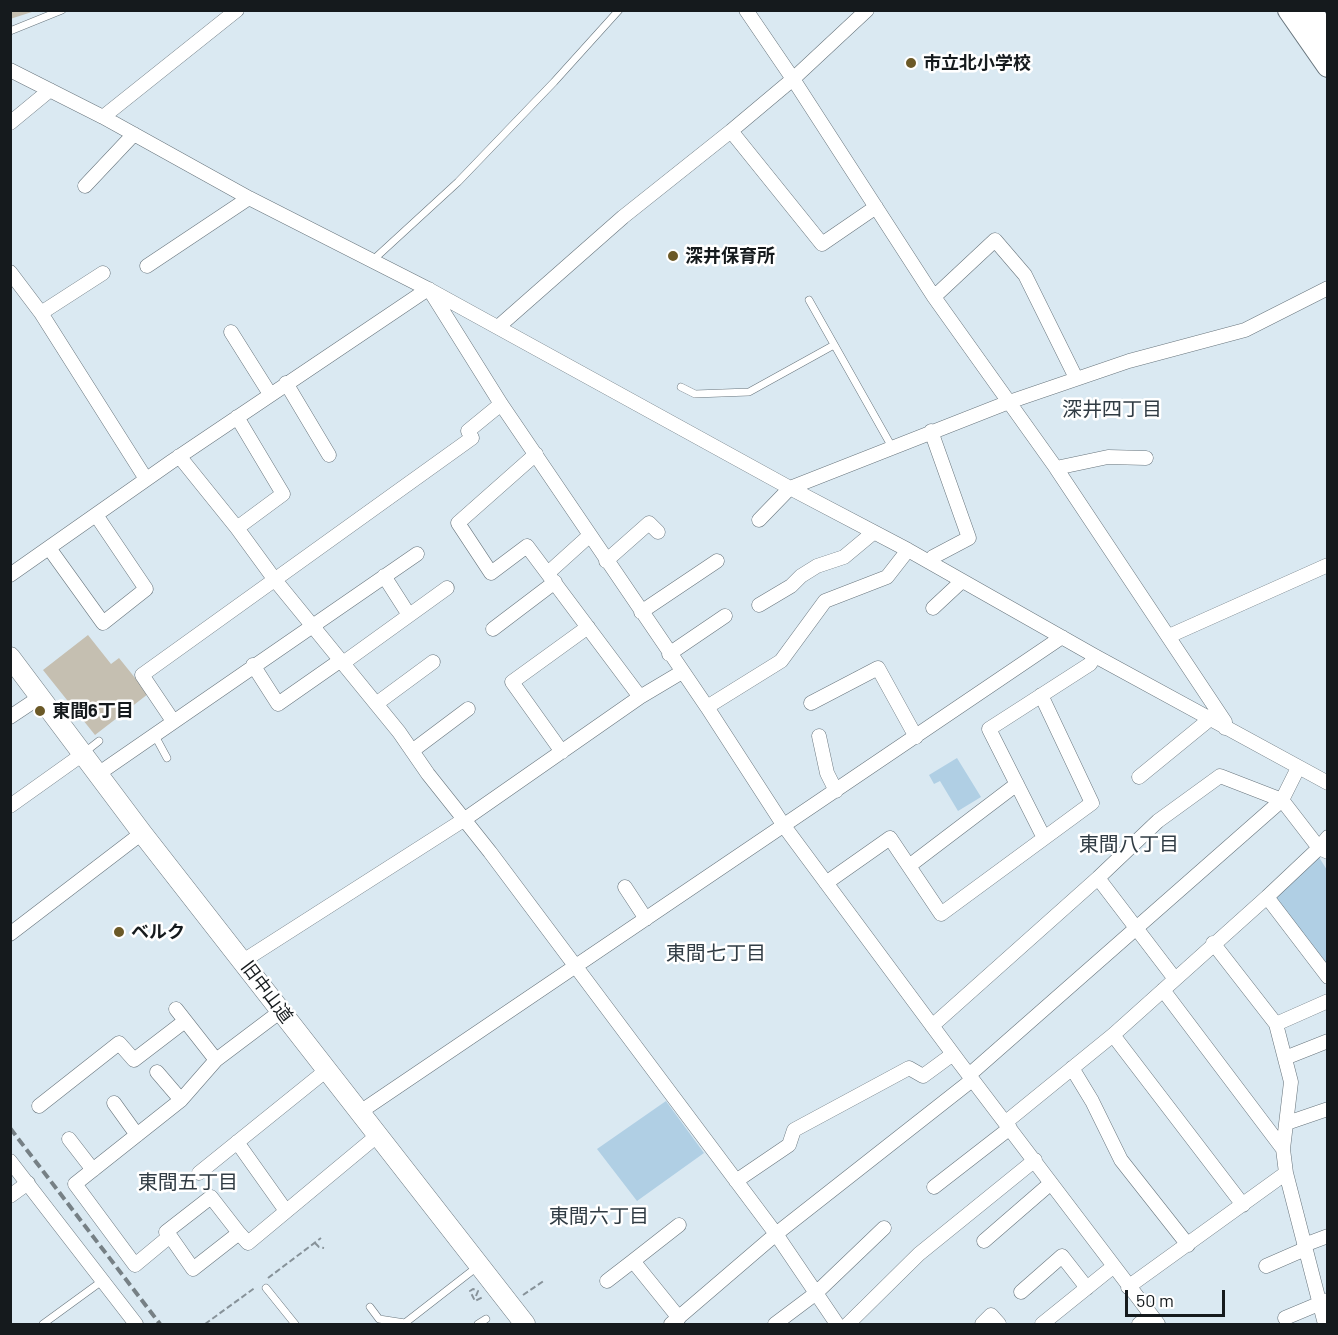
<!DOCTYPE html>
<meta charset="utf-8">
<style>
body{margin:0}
#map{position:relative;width:1338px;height:1335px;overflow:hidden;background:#dae9f2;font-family:Barlow,sans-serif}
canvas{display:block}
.frame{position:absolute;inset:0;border:12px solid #151a1d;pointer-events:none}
.scale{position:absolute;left:1125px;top:1290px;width:100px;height:27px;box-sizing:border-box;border:3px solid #151a1d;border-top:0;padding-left:8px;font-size:18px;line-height:21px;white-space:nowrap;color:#151a1d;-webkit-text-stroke:4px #fff;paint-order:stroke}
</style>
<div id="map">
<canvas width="1338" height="1335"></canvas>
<div class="frame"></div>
<div class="scale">50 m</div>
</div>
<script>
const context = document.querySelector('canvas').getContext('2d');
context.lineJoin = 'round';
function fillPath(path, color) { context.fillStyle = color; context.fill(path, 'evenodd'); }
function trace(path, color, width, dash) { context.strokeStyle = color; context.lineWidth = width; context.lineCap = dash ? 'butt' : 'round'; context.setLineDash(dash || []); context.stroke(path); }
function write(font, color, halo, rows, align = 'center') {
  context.font = font + ' Barlow,"Noto Sans JP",sans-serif'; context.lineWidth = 5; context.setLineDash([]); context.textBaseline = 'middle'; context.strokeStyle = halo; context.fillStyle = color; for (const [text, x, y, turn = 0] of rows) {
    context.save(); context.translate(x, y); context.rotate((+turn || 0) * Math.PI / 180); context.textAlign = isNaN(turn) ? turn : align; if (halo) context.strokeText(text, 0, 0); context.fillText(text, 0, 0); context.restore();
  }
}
fillPath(new Path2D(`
 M957 758 981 797 958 811 940 781 934 784 929 775Z
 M1317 854 1327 870V968L1274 895Z
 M666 1101 704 1153 637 1201 597 1149Z`), '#b0cfe4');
fillPath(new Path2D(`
 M10 10H35V11L10 19Z
 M88 635 111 664 119 658 148 694 95 735 43 670Z`), '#c5bfb1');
const service = new Path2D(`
 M10 31 62 10
 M373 260 458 182 554 82 619 10
 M809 300 892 447
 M681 387 695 394 749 392 834 345
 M154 734 167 758
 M85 752 99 741
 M266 1288 295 1324
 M370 1307 379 1319 405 1323 477 1267
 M43 1324 102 1281
 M478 1324 486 1319`);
const minor = new Path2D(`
 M746 10 793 79 934 297 1056 468 1225 722V728
 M10 70 103 117 249 198 428 289 790 488 908 550 1095 656 1328 783
 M103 117 237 10
 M10 123 50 90
 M731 131 822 244 876 207
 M85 186 134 134
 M147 266 249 198
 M10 272 41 313 146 479
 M429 289 501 404 707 707 784 826 959 1062 1158 1324
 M934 297 995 240 1025 275 1076 378
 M41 313 103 273
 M498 327 623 217 731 131 793 79 867 10
 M231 332 270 394
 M286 383 329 455
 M237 417 283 494 237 528
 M536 454 458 523 491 573 527 546 640 697
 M179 456 237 528 275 580 399 732 428 774 490 852 776 1234 837 1324
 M1056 468 1108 457 1146 458
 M759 520 790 488 1009 402 1129 361 1245 330 1328 288
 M49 548 103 623 146 589 96 515
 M606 561 649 523 658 532
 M930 562 933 557 969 538 931 431
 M548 573 589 536
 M10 575 171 462 428 289
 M384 576 409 615
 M759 605 791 586 801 576 817 566 844 557 874 532
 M933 608 962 581
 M641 612 717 561
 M493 629 555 582
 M1169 636 1328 565
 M669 654 725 616
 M343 663 447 588
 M253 665 278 704 341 660
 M811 703 878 668 916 737
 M376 704 433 662
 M707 707 781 661 825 601 887 577 908 550
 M10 717 40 697
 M173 721 142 675 472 438 468 431 501 404
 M819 736 827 773 836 791
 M412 751 468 709
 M562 752 512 682 588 627
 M98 774 417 554
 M1139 777 1210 719
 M10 806 83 754
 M1044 838 989 729 1090 664 1095 656
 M909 866 1017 784
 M1098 878 1175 979
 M826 883 890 838 941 914 1092 803 1041 695
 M625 887 646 919
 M1267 897 1328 977
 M10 934 142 833
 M1213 943 1276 1024 1291 1082 1283 1149 1286 1173 1325 1324
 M243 961 465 819 640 697 682 672
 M1163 990 1283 1149
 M176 1009 216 1060
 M1276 1024 1328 1001
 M932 1026 1098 878 1158 821 1220 776 1282 800 1319 848 1328 852
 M1113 1035 1243 1205
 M1285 1058 1328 1041
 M1072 1068 1092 1101 1121 1160 1188 1245
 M157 1072 181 1100
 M969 1075 1282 800 1298 768
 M114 1103 137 1135
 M39 1106 119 1043 134 1060 185 1021
 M360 1112 1062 637
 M1006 1122 1113 1035 1267 897 1319 848 1328 837
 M1287 1123 1328 1109
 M69 1139 93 1170
 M237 1142 286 1211
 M10 1161 136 1324
 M199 1173 328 1069
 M736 1181 789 1145 794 1130 909 1068 923 1076 953 1054
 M934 1187 1010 1128
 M10 1196 28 1183
 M239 1233 248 1243 378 1135
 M170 1236 193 1269 239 1233 211 1197 166 1232 170 1236 135 1265 75 1184 181 1100 216 1060 281 1011
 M984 1241 1051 1183
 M1304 1245 1328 1236
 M1266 1266 1305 1249
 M607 1281 633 1261
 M1128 1287 1286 1173
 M1021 1292 1062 1256 1087 1288
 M679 1318 633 1261 679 1225
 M1285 1318 1328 1300
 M671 1324 776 1234 972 1080
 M775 1324 815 1294 884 1228
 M848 1324 919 1254 1035 1160
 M982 1324 991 1315 999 1324
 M1042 1324 1114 1266
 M1139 1324 1151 1315`);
const secondary = new Path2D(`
 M10 657 142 833 525 1324`);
const trunk = new Path2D(`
 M1289 10 1328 66
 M1310 10 1328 36`);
trace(service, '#68757d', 8);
trace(minor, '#68757d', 15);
trace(secondary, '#68757d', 21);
trace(trunk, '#68757d', 24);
trace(new Path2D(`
 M315 1243 319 1247 324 1248
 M268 1278 321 1238
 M523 1295 545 1280
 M476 1296 478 1291 473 1289 470 1291 475 1301 483 1297
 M205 1324 256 1287`), '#879299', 2, [6, 3]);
trace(service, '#fff', 7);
trace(minor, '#fff', 14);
trace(secondary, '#fff', 20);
trace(trunk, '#fff', 22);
trace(new Path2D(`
 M10 1128 160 1324`), '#768085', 4, [9, 4.5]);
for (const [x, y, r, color] of [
 [911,63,6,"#6b5927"],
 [673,256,6,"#6b5927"],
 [40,711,6,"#6b5927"],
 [119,932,6,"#6b5927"]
]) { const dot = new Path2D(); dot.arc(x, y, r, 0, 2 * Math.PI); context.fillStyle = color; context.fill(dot); trace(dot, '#fff', 2); }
write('bold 18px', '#151a1d', '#fff', [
 ["市立北小学校",923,63],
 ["深井保育所",685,256],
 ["東間6丁目",52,711],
 ["ベルク",131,932]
], 'left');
write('18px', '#151a1d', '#fff', [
 ["旧中山道",267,992,53]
]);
write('20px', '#313c44', '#fff', [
 ["深井四丁目",1112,409],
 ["東間八丁目",1129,844],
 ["東間七丁目",716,953],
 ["東間五丁目",188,1182],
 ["東間六丁目",599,1216]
]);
</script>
